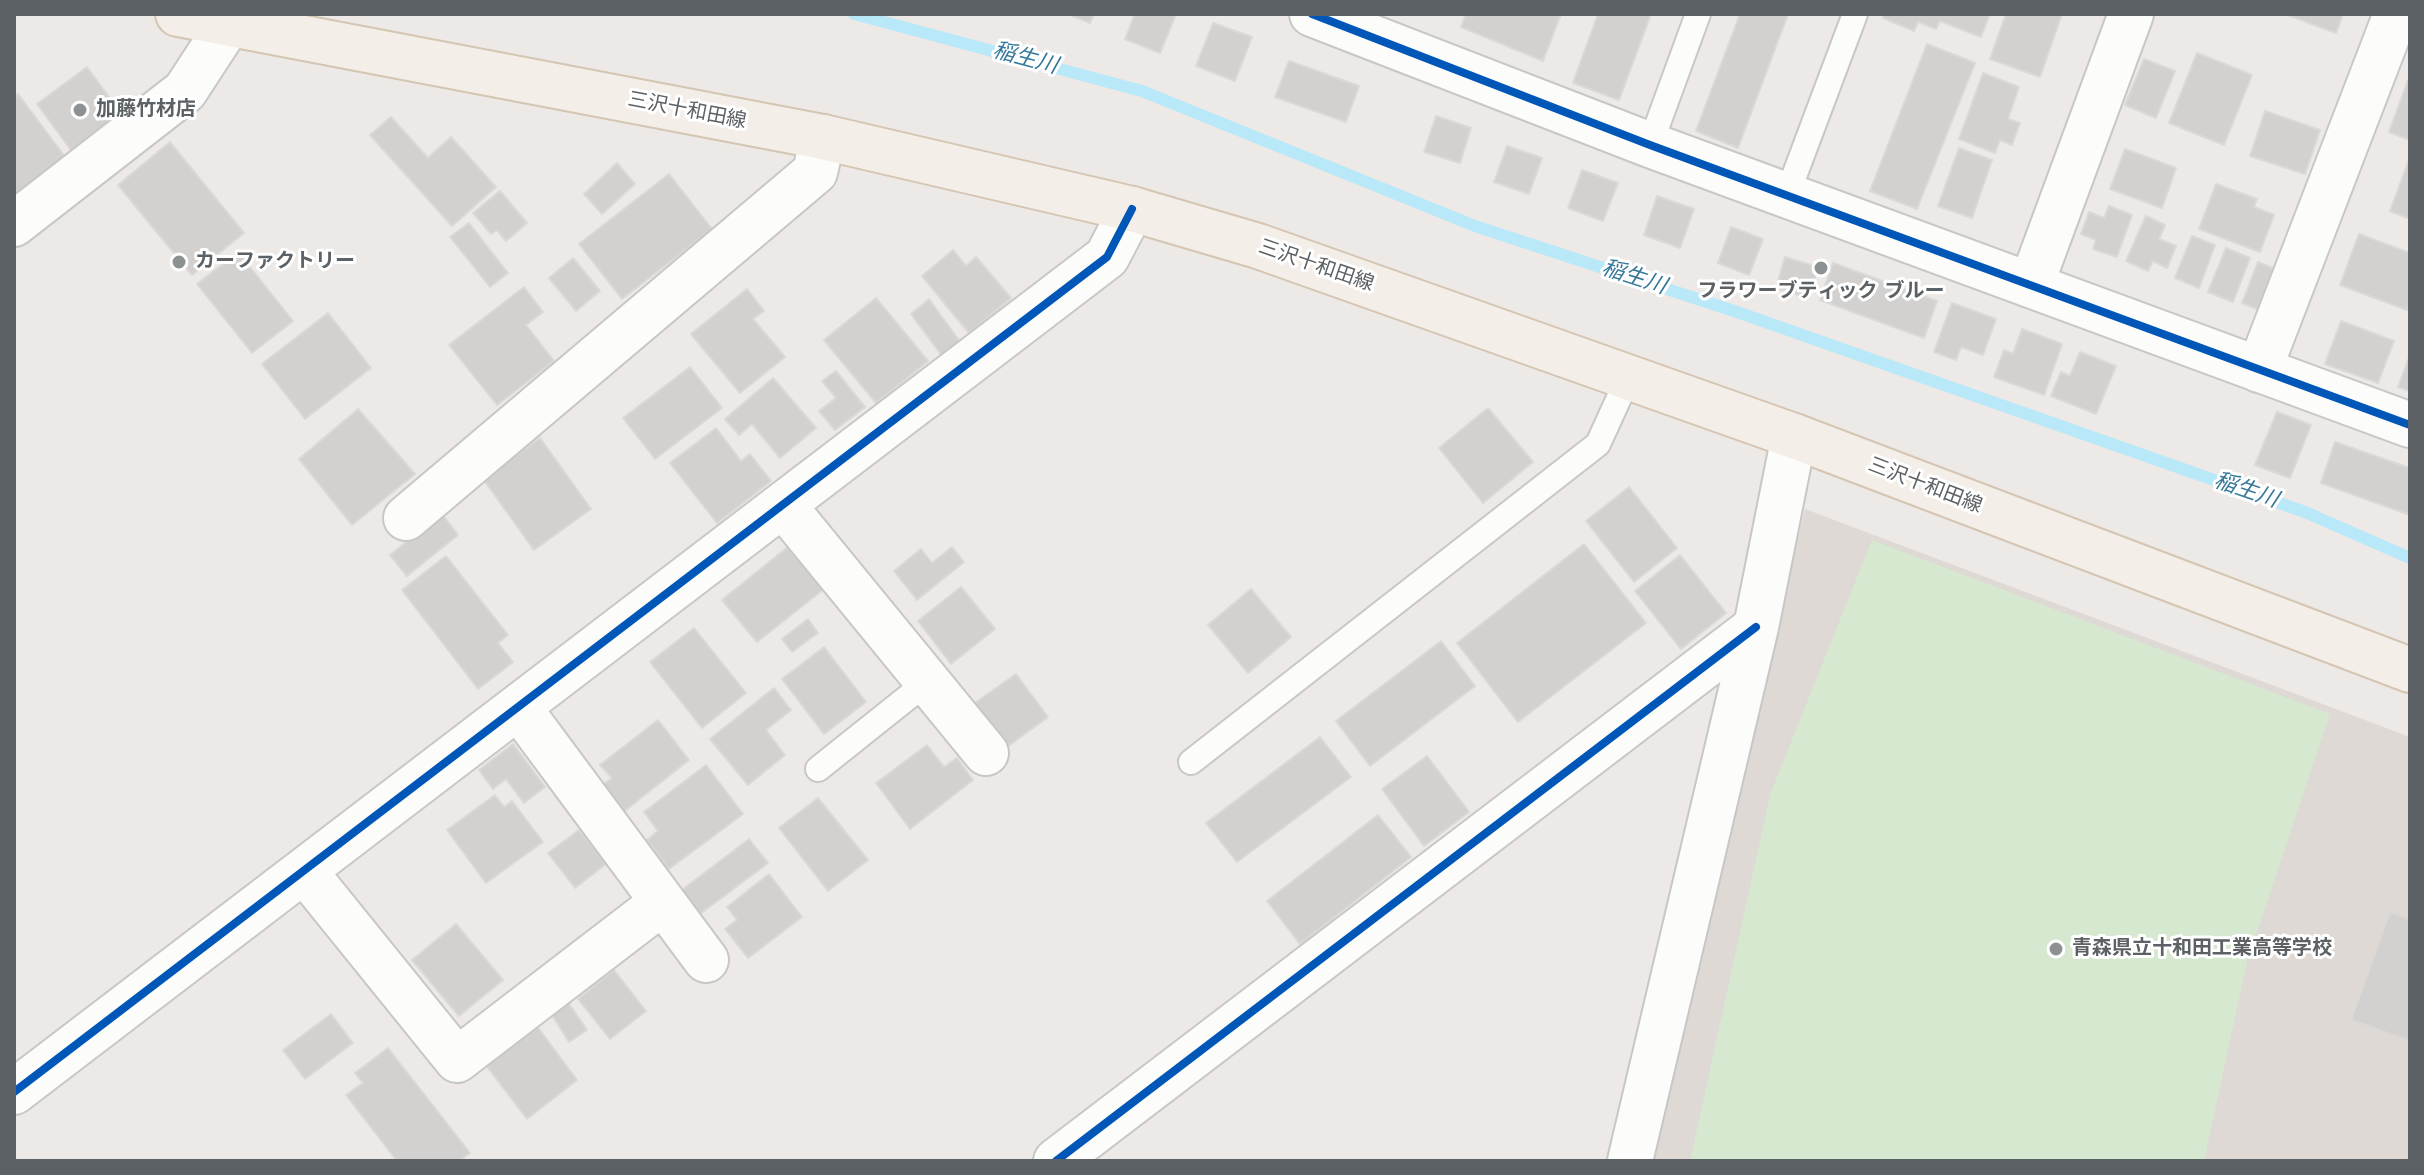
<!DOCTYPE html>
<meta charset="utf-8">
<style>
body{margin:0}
#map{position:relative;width:2424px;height:1175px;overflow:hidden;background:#ece9e6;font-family:"DejaVu Sans",sans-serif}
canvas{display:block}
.frame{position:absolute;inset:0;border:16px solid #5b6164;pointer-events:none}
</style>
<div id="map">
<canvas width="2424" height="1175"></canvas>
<div class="frame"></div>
</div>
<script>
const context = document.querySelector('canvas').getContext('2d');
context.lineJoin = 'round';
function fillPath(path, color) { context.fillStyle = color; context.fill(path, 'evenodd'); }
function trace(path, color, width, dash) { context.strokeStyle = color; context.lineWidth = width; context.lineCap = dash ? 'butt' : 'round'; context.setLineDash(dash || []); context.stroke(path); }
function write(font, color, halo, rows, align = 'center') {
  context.font = font + ' "DejaVu Sans","Noto Sans JP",sans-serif'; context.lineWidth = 6; context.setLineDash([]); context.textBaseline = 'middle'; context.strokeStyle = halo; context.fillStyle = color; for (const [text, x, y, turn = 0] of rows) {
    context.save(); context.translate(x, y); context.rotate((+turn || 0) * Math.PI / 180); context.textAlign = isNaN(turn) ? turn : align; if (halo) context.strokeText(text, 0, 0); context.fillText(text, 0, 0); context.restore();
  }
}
fillPath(new Path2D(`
 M1805 509 2410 737V1161H1652Z`), '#ded9d5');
fillPath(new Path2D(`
 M1872 540 2330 714 2247 962 2204 1161H1690L1770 795Z`), '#d7e8d1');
trace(new Path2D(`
 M854 14 1142 91 1475 226 1737 312 2305 512 2410 558`), '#b9e8f8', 12);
const building = new Path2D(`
 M1068 14H1094L1090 23Z
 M1135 14H1176L1160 53 1125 39Z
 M1466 14H1561L1543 61 1461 27Z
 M1598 14H1651L1619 100 1573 83Z
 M1740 14H1788L1738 148 1696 131Z
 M1884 14H1990L1981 37 1940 21 1936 29 1918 22 1914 31 1883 18Z
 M2006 14H2062L2040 77 1990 59Z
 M2285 14H2343L2336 33Z
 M1213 23 1252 37 1235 81 1196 66Z
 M1927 44 1975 63 1917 209 1870 191Z
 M2197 53 2252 75 2224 145 2169 123Z
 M2144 59 2175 71 2156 118 2125 105Z
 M1289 61 1359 86 1346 122 1275 97Z
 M87 67 123 116 73 153 37 104Z
 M1983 73 2019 87 2008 119 2020 123 2012 145 2000 140 1995 153 1959 139Z
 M2408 80 2410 81V140L2389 132Z
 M18 94 66 158 14 197V97Z
 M2265 111 2320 130 2305 174 2250 156Z
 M1436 116 1471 128 1460 163 1424 152Z
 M391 117 428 158 451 137 496 187 452 226 370 135Z
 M170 142 244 233 192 275 118 185Z
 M1507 146 1542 158 1529 194 1494 182Z
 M1959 148 1992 160 1972 218 1938 206Z
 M2125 149 2176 168 2162 208 2110 189Z
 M2410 157V219L2390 211Z
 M617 163 635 184 602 214 584 194Z
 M1582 170 1618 183 1603 221 1568 208Z
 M669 174 712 229 622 299 579 244Z
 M2216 184 2257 199 2254 207 2274 215 2260 252 2199 229Z
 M500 191 527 223 506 241 497 230 491 234 473 213Z
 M1657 196 1694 209 1680 248 1644 235Z
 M2109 206 2132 215 2117 257 2093 249 2096 240 2081 234 2089 212 2104 218Z
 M2146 216 2165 225 2159 239 2176 246 2167 268 2153 261 2148 271 2126 261Z
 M469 223 508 273 490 287 450 237Z
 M1731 227 1763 239 1749 275 1718 263Z
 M2359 234 2410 253V302L2407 310 2340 285Z
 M2192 236 2215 245 2199 288 2175 278Z
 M2226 248 2250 258 2233 302 2208 292Z
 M953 250 966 266 976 257 1011 298 969 333 922 276Z
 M238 252 293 321 252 353 197 284Z
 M1785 257 1818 267 1809 298 1776 288Z
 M573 258 600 291 576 311 549 278Z
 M2258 262 2280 271 2265 312 2242 303Z
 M1833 263 1937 301 1924 338 1820 300Z
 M524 287 543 312 526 325 554 361 497 405 449 345Z
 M747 289 764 311 753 319 785 357 740 393 691 334Z
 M876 298 928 361 876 403 824 340Z
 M929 299 961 343 942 356 911 314Z
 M1952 303 1996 319 1983 355 1961 347 1956 360 1934 352Z
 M328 313 371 368 305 419 262 364Z
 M2341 321 2394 341 2378 383 2325 364Z
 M2022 329 2062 344 2044 395 1994 377 2004 350 2013 354Z
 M2080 352 2116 366 2096 414 2051 396 2061 372 2070 376Z
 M2410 355V391L2398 387Z
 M690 367 722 408 655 459 623 418Z
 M836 371 865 407 835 430 819 411 836 398 822 381Z
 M773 378 816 428 780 458 752 424 739 435 725 419Z
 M1488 408 1533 462 1483 503 1439 448Z
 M358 409 415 474 352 525 299 459Z
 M2277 412 2311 425 2290 478 2255 465Z
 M716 428 741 461 750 454 771 481 717 523 670 463Z
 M540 438 591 509 534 550 483 479Z
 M2335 442 2410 468V515L2321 483Z
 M1629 487 1677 548 1634 582 1586 521Z
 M442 514 458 535 407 576 390 555Z
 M1584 544 1646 623 1518 722 1457 643Z
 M789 546 824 589 757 642 722 600Z
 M952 547 964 562 917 600 894 571 921 549 932 563Z
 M1680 555 1726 613 1681 649 1635 591Z
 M446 556 508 635 498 643 513 662 478 689 402 590Z
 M961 587 995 629 951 664 918 621Z
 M1251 589 1291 637 1248 673 1208 625Z
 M808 619 818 633 792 652 782 639Z
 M694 628 746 693 702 728 650 662Z
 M1441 641 1475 686 1370 766 1336 721Z
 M824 647 866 702 824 734 782 679Z
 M1016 674 1048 717 1007 747 975 703Z
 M774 688 791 710 766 730 785 755 748 785 710 739Z
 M658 720 689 760 622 813 601 786 612 778 600 765Z
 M1320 737 1351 777 1237 862 1206 823Z
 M513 744 545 787 524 803 506 779 493 789 479 770Z
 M927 745 944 767 957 758 973 780 910 829 876 783Z
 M1427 756 1469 812 1424 846 1382 789Z
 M706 765 743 814 669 869 647 840 658 831 644 812Z
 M495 795 504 807 512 801 543 842 486 883 447 830Z
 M818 798 868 860 828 891 779 828Z
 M1378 815 1411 857 1300 944 1267 901Z
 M579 830 606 864 575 888 548 853Z
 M749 839 768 863 696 917 678 893Z
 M769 874 802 917 748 958 725 929 737 920 727 907Z
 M2390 912 2410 919V1041L2351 1020Z
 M456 924 503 980 459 1016 412 960Z
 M614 970 646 1011 610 1039 578 999Z
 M565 998 587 1030 569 1042 548 1009Z
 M331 1014 353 1043 305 1079 283 1050Z
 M536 1025 577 1080 527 1119 485 1064Z
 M388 1048 470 1153 459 1161H397L346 1095 363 1083 355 1073Z`);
fillPath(building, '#d3d1d0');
trace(building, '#dbd8d5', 2);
const service = new Path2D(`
 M1650 145 1698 14
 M1787 195 1855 14
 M1191 762 1598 444 1629 376
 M818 769 927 682`);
const minor = new Path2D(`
 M1312 14 1650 145 2410 425
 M14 224 185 91 228 25
 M2031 285 2131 14
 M2259 370 2396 14
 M783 505 986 753
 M406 518 815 172 823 137
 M519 708 706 960
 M305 872 457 1060 663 902
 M14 1092 1107 257 1132 209
 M1056 1161 1756 627
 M1630 1161 1756 627 1794 436`);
const primary = new Path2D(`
 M178 14 823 137 1132 209 1258 246 1794 436 2410 670`);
trace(service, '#c7c7c7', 28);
trace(minor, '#c7c7c7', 48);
trace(primary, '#d5c5b3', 48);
trace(service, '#fcfcfb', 24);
trace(minor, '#fcfcfb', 44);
trace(primary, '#f3eee7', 44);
trace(new Path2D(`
 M1312 14 1650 145 2410 425
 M14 1092 1107 257 1132 209
 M1056 1161 1756 627`), '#0057b8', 8);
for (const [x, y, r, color] of [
 [80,110,8,"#8e9192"],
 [179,262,8,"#8e9192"],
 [1821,268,8,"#8e9192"],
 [2056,949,8,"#8e9192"]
]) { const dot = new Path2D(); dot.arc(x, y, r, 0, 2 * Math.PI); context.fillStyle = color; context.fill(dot); trace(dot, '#fff', 3); }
write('bold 20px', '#5b6164', '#fff', [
 ["加藤竹材店",96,110],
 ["カーファクトリー",195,262],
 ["フラワーブティック ブルー",1821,292,"center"],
 ["青森県立十和田工業高等学校",2072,949]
], 'left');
write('20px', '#5b6164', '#fff', [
 ["三沢十和田線",687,111,11],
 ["三沢十和田線",1316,266,19],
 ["三沢十和田線",1925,486,21]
]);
write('italic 22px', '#35789a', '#fff', [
 ["稲生川",1025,59,15],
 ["稲生川",1634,278,18],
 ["稲生川",2246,491,19]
]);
</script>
